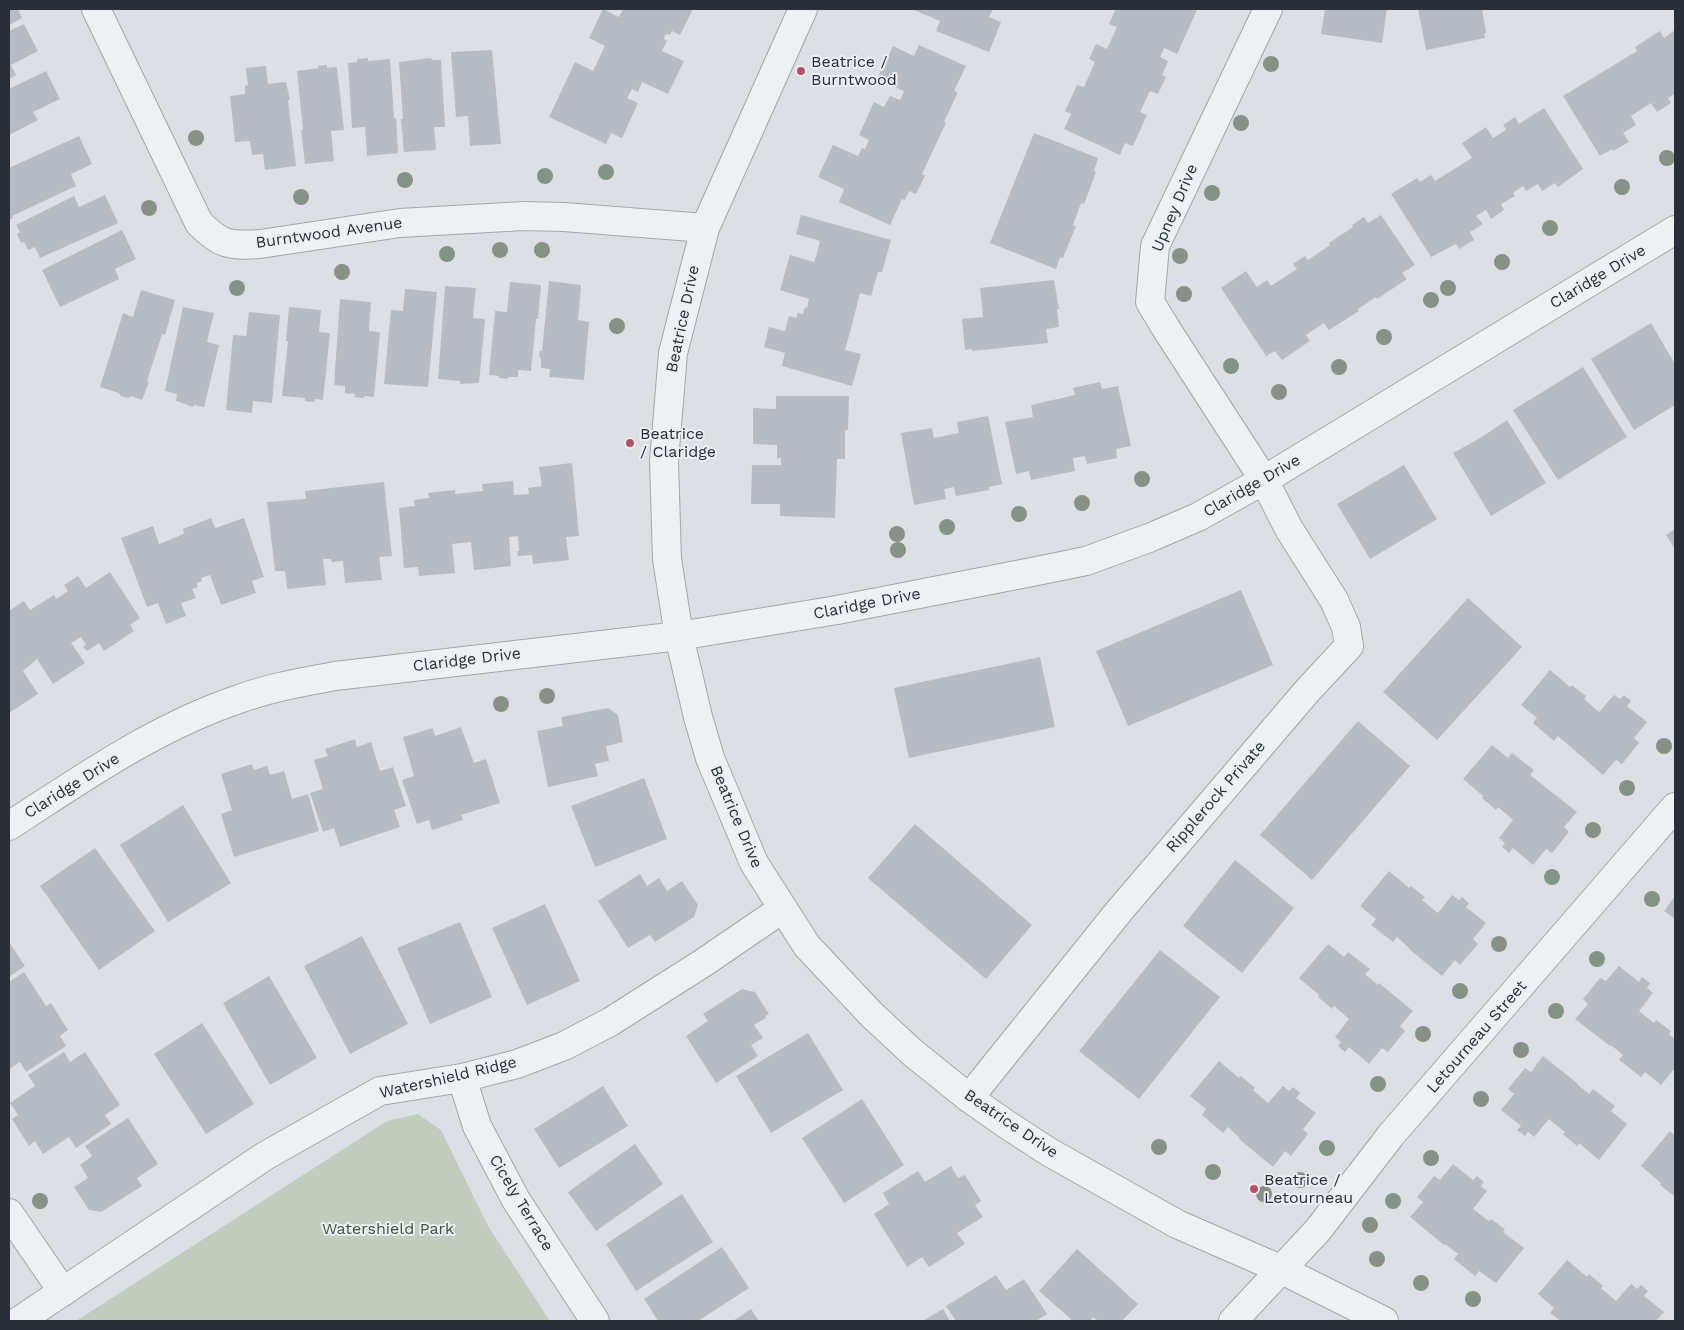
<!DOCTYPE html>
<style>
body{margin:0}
#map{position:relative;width:1684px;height:1330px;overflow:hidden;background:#dce0e4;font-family:"Work Sans",sans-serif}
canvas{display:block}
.frame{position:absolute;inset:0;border:10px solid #282f39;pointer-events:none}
</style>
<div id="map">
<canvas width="1684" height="1330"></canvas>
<div class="frame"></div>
</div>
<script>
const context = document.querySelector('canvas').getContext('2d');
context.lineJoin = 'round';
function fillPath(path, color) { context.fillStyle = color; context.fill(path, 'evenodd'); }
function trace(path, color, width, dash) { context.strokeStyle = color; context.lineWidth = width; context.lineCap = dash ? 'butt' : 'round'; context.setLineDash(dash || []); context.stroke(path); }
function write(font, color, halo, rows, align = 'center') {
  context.font = font + ' "Work Sans",sans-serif'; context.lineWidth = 4; context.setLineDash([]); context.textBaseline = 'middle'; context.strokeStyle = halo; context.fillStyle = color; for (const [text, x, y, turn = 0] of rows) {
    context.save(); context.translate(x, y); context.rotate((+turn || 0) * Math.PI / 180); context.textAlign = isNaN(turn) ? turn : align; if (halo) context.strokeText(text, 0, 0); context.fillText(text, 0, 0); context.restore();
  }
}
fillPath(new Path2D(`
 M418 1114 441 1130 488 1226 550 1321H76L387 1121Z`), '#c3cdbf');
fillPath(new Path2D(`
 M9 9H18L22 18 9 25Z
 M603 9 619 17 623 9H693L680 35 672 31 670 35 667 34 665 35 664 39 667 41 662 51 684 61 668 94 642 82 638 92 632 89 627 98 638 103 622 138 611 133 606 144 549 117 575 62 593 71 605 46 589 38Z
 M915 9H993L989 17 1001 22 989 52 936 31 940 21 914 10Z
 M1116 9H1194L1197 10 1177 54 1164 48 1160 57 1168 61 1162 75 1166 77 1158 94 1150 91 1140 112 1147 115 1133 146 1125 143 1120 155 1064 129 1071 114 1065 111 1077 85 1084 87 1095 62 1089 59 1096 44 1107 49 1117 27 1109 24Z
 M1325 9H1387L1382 43 1321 34Z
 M1418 9H1482L1486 33H1484L1485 38 1426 50Z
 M24 24 38 51 11 65 16 75 9 79V31Z
 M1675 30V94L1668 98 1671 103 1657 112 1651 103 1631 116 1636 125 1623 133 1629 142 1613 151 1612 149 1600 156 1563 96 1637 51 1635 47 1660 31 1664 38Z
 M919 45 966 66 954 91 957 92V94L944 122 946 123 922 174 925 176 916 194 909 191 905 200 902 199 890 225 839 202 844 189 818 177 833 145 858 156 862 148 865 149 869 140 859 135 874 102 884 107 890 96 900 100 904 91 877 79 893 46 914 56Z
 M492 50 501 144 470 146 468 116 456 117 451 52Z
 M368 58V61L390 59 394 118H396L398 153 367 156 365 127 352 128 348 63 357 62V59Z
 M431 58 432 60H441L445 127H434L436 150 404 152 401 119H403L399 62Z
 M327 65V68L337 67 344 130 331 131 334 161 305 164 301 130H303L297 71 319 68 318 66Z
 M266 66 268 84 286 82 290 100H288L296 166 265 170 263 154 252 155 250 141 235 142 230 96 245 94V86L248 85 246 68Z
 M46 71 60 99 33 112 38 120 9 135V89Z
 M1544 108 1583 169 1558 187 1555 183 1542 191 1538 184 1526 191 1523 186 1513 193 1515 196 1501 204 1504 210 1491 219 1486 210 1476 216 1483 224 1470 232 1474 240 1459 249 1456 244 1431 257 1391 194 1417 178 1420 182 1431 175 1435 181 1472 158 1462 143 1486 127 1493 138 1506 130 1503 125 1515 117 1519 124Z
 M1034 133 1098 158 1094 171 1096 172 1084 204 1081 203 1073 225 1076 226 1063 258 1060 257 1056 269 990 243Z
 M79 136 92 164 71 174 76 186 12 216 13 218 9 220V168Z
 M105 195 118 223 40 258 35 247 28 250 24 242 21 243 17 234 20 232 16 225 74 196 79 207Z
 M801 215 891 240 882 272H878L871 296 860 293 853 321 845 350 861 354 852 386 782 366 785 353 764 347 769 327 785 331 789 316 796 318 798 313 803 314 805 307 807 308 809 299 780 290 790 255 814 262 817 254 820 241 796 234Z
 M1381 215 1415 265 1402 273 1407 279 1377 299 1376 297 1358 309 1359 311 1329 330 1324 323 1306 335 1310 341 1282 360 1275 351 1266 356 1221 288 1246 271 1257 287 1267 280 1271 286 1297 269 1293 264 1305 256 1308 260 1330 245 1329 243 1353 227 1352 225 1364 217 1368 223Z
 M122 230 136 259 115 269 119 279 60 307 42 270Z
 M1054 280 1059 309H1057L1059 327 1046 329 1048 343 972 351V349L965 350 962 319 983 317 980 288Z
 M549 281 581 285 578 320 589 322 584 380 549 377 550 369 541 368V358L539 357 540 351H542Z
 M510 282 541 285 538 319H536L531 371 518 370V377H508L507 379 499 378V376L489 375 495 311 507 312Z
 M445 286 476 288 473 318 485 319 479 383 460 384V381L438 379Z
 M405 289 437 292 428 387 384 384 391 310 403 311Z
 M141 290 175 300 165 335 162 334 147 381 149 382 142 400 131 396 128 398 121 396 119 393 100 387 123 313 133 317Z
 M340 299 371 302 369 331 380 332 374 397 364 396V398L354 397 355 394 345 393V386L334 385Z
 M183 307 214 313 207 342 219 345 204 407 194 405 193 407 176 401 177 394 165 391Z
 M289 307 321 310 319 332 330 333 323 400 315 399 314 402 305 401V398L282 396 288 341H286Z
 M249 312 280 315 272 403 253 401 252 413 226 410 233 335 246 336Z
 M1651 323 1675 364V405L1634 430 1591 359Z
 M1583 367 1627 437 1558 480 1513 410Z
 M1100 382 1102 389 1118 386 1131 446 1116 449 1117 458 1087 464 1085 456 1073 458 1075 471 1031 480 1029 471 1016 474 1005 422 1033 417 1031 405 1075 395 1073 388Z
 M776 396H849L848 430H845V459H837L835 518 780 516V504H751L752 465H781V458H777V445L753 444V408L776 409Z
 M988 416 1002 484 989 487V490L956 496 954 487 944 489 946 499 914 505 901 433 932 428 934 438 959 433 957 422Z
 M1507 420 1546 483 1491 516 1453 453 1482 437Z
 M572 463 579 536 566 537 569 560 533 564 532 555 518 556 517 551H519L518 536 509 537 511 566 474 570 471 542 452 544 455 573 419 576 418 567 404 568 399 508 415 506 414 500 429 498 428 493 455 490V494L483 491 482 484 513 481 514 495 529 494 528 488 542 486 539 467Z
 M1404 465 1437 519 1370 559 1337 504Z
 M384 482 392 556 379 557 382 580 345 583 343 561 332 562 331 559H323L326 585 287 589 285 571H275L267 502 306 499 305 491Z
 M211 518 215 528 244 518 264 577 252 581 256 593 221 605 210 575 201 578 202 581 197 583 198 587 192 589 196 598 181 603 186 616 166 624 158 603 147 607 121 538 153 526 159 544 184 534 183 529Z
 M1675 529V549L1666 535Z
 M110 572 140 618 130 625 134 631 104 651 99 643 87 651 83 647 86 645 81 637 71 643 85 663 53 684 37 659 23 671 38 694 9 713V611L24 601 30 610 54 595 56 599 68 591 64 585 78 576 86 588Z
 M1241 590 1273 665 1128 726 1096 651Z
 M1468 598 1522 647 1437 740 1383 692Z
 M1040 657 1055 727 909 758 894 688Z
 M1550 670 1570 687 1572 685 1578 690 1586 696 1584 699 1599 712 1614 695 1620 699 1624 695 1631 701 1627 706 1647 722 1634 738 1639 743 1622 764 1616 760 1603 775 1558 736 1554 741 1533 723 1537 718 1521 705Z
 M608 708 618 715 623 742 606 746 609 761 595 764 598 776 548 787 537 731 563 726 561 717Z
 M1358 721 1410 766 1312 880 1260 835Z
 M461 727 474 763 486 759 500 803 461 815 463 820 432 830 429 820 417 824 402 780 414 776 403 737 433 728 435 736Z
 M355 739 357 747 371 742 380 771 393 767 406 806 394 810 400 827 340 847 334 828 323 832 310 793 323 789 314 760 328 756 325 749Z
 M1492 745 1508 758 1512 753 1534 770 1530 775 1577 812 1564 827 1569 832 1552 853 1546 849 1533 865 1513 848 1509 853 1502 847 1505 843 1499 838 1513 820 1498 807 1496 810 1488 803 1482 798 1483 796 1463 779Z
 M252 764 254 770 267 766 270 775 284 771 292 799 308 794 319 831 234 857 221 814 232 810 221 774Z
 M644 778 667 839 595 867 571 806Z
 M183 805 231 883 168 922 120 845Z
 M915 824 1032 925 986 979 868 878Z
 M95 848 155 931 99 970 40 886Z
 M1235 860 1294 908 1242 973 1183 926Z
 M1389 871 1409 888 1411 886 1425 897 1422 900 1438 913 1452 895 1459 900 1462 897 1469 903 1466 907 1486 923 1473 939 1478 944 1460 965 1455 960 1442 976 1409 949V948L1397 937 1393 942 1371 925 1376 919 1360 906Z
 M640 874 647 886 659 878 667 891 682 881 698 905 694 917 655 942 650 935 628 948 598 901Z
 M1675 896V919L1664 911Z
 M545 904 580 981 527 1005 492 928Z
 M460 922 492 997 430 1024 397 948Z
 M362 936 408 1024 350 1054 304 966Z
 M9 942 25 966 9 977Z
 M1328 944 1344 957 1348 952 1370 969 1365 974 1378 985 1379 983 1413 1011 1400 1026 1405 1031 1388 1052 1382 1048 1369 1064 1349 1047 1345 1052 1338 1046 1341 1042 1335 1037 1349 1019 1334 1006 1332 1009 1324 1002 1318 997 1319 995 1299 978Z
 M1160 950 1220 997 1139 1099 1079 1051Z
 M1619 966 1639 982 1642 977 1650 983 1647 988 1653 993 1639 1011 1654 1023 1656 1020 1671 1031 1669 1034 1675 1039V1068L1661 1085 1645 1072 1641 1077 1619 1060 1623 1055 1611 1045 1610 1046 1575 1019 1588 1004 1583 999 1600 978 1606 981Z
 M24 972 46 1006 51 1003 68 1030 60 1036 66 1046 26 1072 20 1062 9 1069V982Z
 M269 976 317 1058 270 1085 223 1003Z
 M742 989 755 992 769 1014 765 1016 766 1018 754 1025 763 1038 751 1045 758 1056 716 1083 686 1036 708 1021 703 1014Z
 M202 1023 254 1104 206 1134 154 1054Z
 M808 1033 843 1090 771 1133 736 1076Z
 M64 1052 70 1062 85 1052 120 1105 105 1115 111 1124 76 1148 69 1137 43 1154 35 1141 29 1146 12 1119 18 1115 10 1103 35 1086 28 1075Z
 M1543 1056 1577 1083V1084L1589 1094 1593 1089 1615 1106 1611 1111 1627 1124 1599 1160 1579 1143 1577 1146 1563 1134 1565 1132 1549 1119 1534 1137 1528 1132 1525 1136 1517 1130 1521 1126 1501 1110 1514 1094 1508 1089 1525 1068 1531 1072Z
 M1219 1061 1239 1078 1241 1076 1255 1088 1253 1090 1268 1103 1283 1086 1289 1091 1293 1087 1300 1093 1296 1098 1316 1113 1303 1129 1308 1134 1291 1156 1285 1151 1273 1167 1239 1139 1240 1138 1228 1127 1223 1133 1202 1115 1206 1109 1190 1096Z
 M603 1086 628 1126 559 1168 534 1129Z
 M862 1099 904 1165 844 1203 802 1138Z
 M128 1118 158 1164 137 1178 142 1186 101 1212 89 1210 74 1187 88 1178 80 1165 92 1156 85 1146Z
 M1670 1131 1675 1136V1194L1674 1196 1660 1185 1661 1183 1641 1166Z
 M635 1144 663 1184 596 1231 568 1192Z
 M1453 1164 1473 1180 1477 1176 1484 1182 1481 1186 1487 1191 1473 1209 1489 1221 1491 1219 1505 1229 1503 1232 1524 1248 1496 1283 1479 1271 1475 1276 1454 1259 1458 1254 1445 1244 1444 1245 1410 1217 1423 1202 1417 1197 1434 1176 1440 1180Z
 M951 1166 958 1178 965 1175 974 1190 981 1201 975 1205 983 1217 957 1233 965 1244 929 1267 922 1257 907 1267 874 1214 889 1204 883 1193 918 1171 925 1182Z
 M682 1194 713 1242 636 1291 606 1244Z
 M722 1247 749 1288 698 1321H658L644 1299Z
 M1077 1249 1138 1304 1122 1321H1098L1093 1317 1090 1321H1073L1039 1291Z
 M1567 1260 1587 1277 1589 1274 1595 1279 1603 1286 1601 1288 1616 1301 1631 1284 1637 1289 1641 1285 1648 1291 1644 1296 1664 1312 1656 1321H1561L1550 1313 1554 1308 1538 1294Z
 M996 1275 1006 1290 1024 1279 1047 1314 1036 1321H956L946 1306Z
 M751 1309 759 1321H733Z
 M943 1309 950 1321H923Z`), '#b7bcc4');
const minor = new Path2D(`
 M96 9 199 223C221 245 229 246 260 244L400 223 524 216 564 217 705 228
 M462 1078 477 1126 516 1200 595 1321
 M969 1098 1120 910 1308 690 1349 646 1346 627 1334 600 1289 529 1264 480 1167 330 1150 302 1155 246 1268 9
 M9 1213 63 1292
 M19 1321 265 1156 380 1091 462 1078 517 1064 564 1046 610 1022 703 963 782 909
 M1233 1321 1318 1230 1391 1135 1675 807`);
const tertiary = new Path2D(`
 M803 9 705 228 673 353 664 461 667 559 679 636 698 717 710 758 754 863 807 946 872 1015 913 1053 969 1098 1006 1124 1049 1152 1177 1224 1280 1269 1384 1321
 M9 826C83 778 157 726 242 698 272 687 304 682 335 676L679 636 837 610 1037 571 1086 561 1149 538 1198 517 1264 480 1675 230`);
trace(minor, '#a2a7ad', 30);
trace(tertiary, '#a2a7ad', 30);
trace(minor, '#eff0f3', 28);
trace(tertiary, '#eff0f3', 28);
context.fillStyle = '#859285';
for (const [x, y] of [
 [1271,64],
 [1241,123],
 [196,138],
 [1667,158],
 [606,172],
 [545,176],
 [405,180],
 [1622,187],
 [1212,193],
 [301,197],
 [149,208],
 [1550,228],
 [500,250],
 [542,250],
 [447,254],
 [1180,256],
 [1502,262],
 [342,272],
 [237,288],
 [1448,288],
 [1184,294],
 [1431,300],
 [617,326],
 [1384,337],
 [1231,366],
 [1339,367],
 [1279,392],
 [1142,479],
 [1082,503],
 [1019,514],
 [947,527],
 [897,534],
 [898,550],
 [547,696],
 [501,704],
 [1664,746],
 [1627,788],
 [1593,830],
 [1552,877],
 [1652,899],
 [1499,944],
 [1597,959],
 [1460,991],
 [1556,1011],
 [1423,1034],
 [1521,1050],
 [1378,1084],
 [1481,1099],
 [1159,1147],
 [1327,1148],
 [1431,1158],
 [1213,1172],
 [1300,1180],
 [1264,1194],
 [40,1201],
 [1393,1201],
 [1370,1225],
 [1377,1259],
 [1421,1283],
 [1473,1299]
]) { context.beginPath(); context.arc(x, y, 8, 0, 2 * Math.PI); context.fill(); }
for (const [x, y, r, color] of [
 [801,71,5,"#bc4f64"],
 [630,443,5,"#bc4f64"],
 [1254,1189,5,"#bc4f64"]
]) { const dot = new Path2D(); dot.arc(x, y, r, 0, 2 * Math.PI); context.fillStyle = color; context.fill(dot); trace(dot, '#ebeff3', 2); }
write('16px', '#282f39', '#ebeff3', [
 ["Beatrice /",811,62],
 ["Burntwood",811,80],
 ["Beatrice",640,434],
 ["/ Claridge",640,452],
 ["Beatrice /",1264,1180],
 ["Letourneau",1264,1198]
], 'left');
write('16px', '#282f39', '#ebeff3', [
 ["Upney Drive",1175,208,-67],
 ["Burntwood Avenue",329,233,-8],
 ["Claridge Drive",1598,277,-31],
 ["Beatrice Drive",683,319,-78],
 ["Claridge Drive",1252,486,-30],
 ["Claridge Drive",867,604,-11],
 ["Claridge Drive",467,660,-7],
 ["Claridge Drive",72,786,-32],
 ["Ripplerock Private",1216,797,-49],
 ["Beatrice Drive",736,817,67],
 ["Letourneau Street",1477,1037,-49],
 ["Watershield Ridge",448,1078,-13],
 ["Beatrice Drive",1011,1124,34],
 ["Cicely Terrace",521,1203,59]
]);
write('16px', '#3d5337', '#ebeff3', [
 ["Watershield Park",388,1229]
]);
</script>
